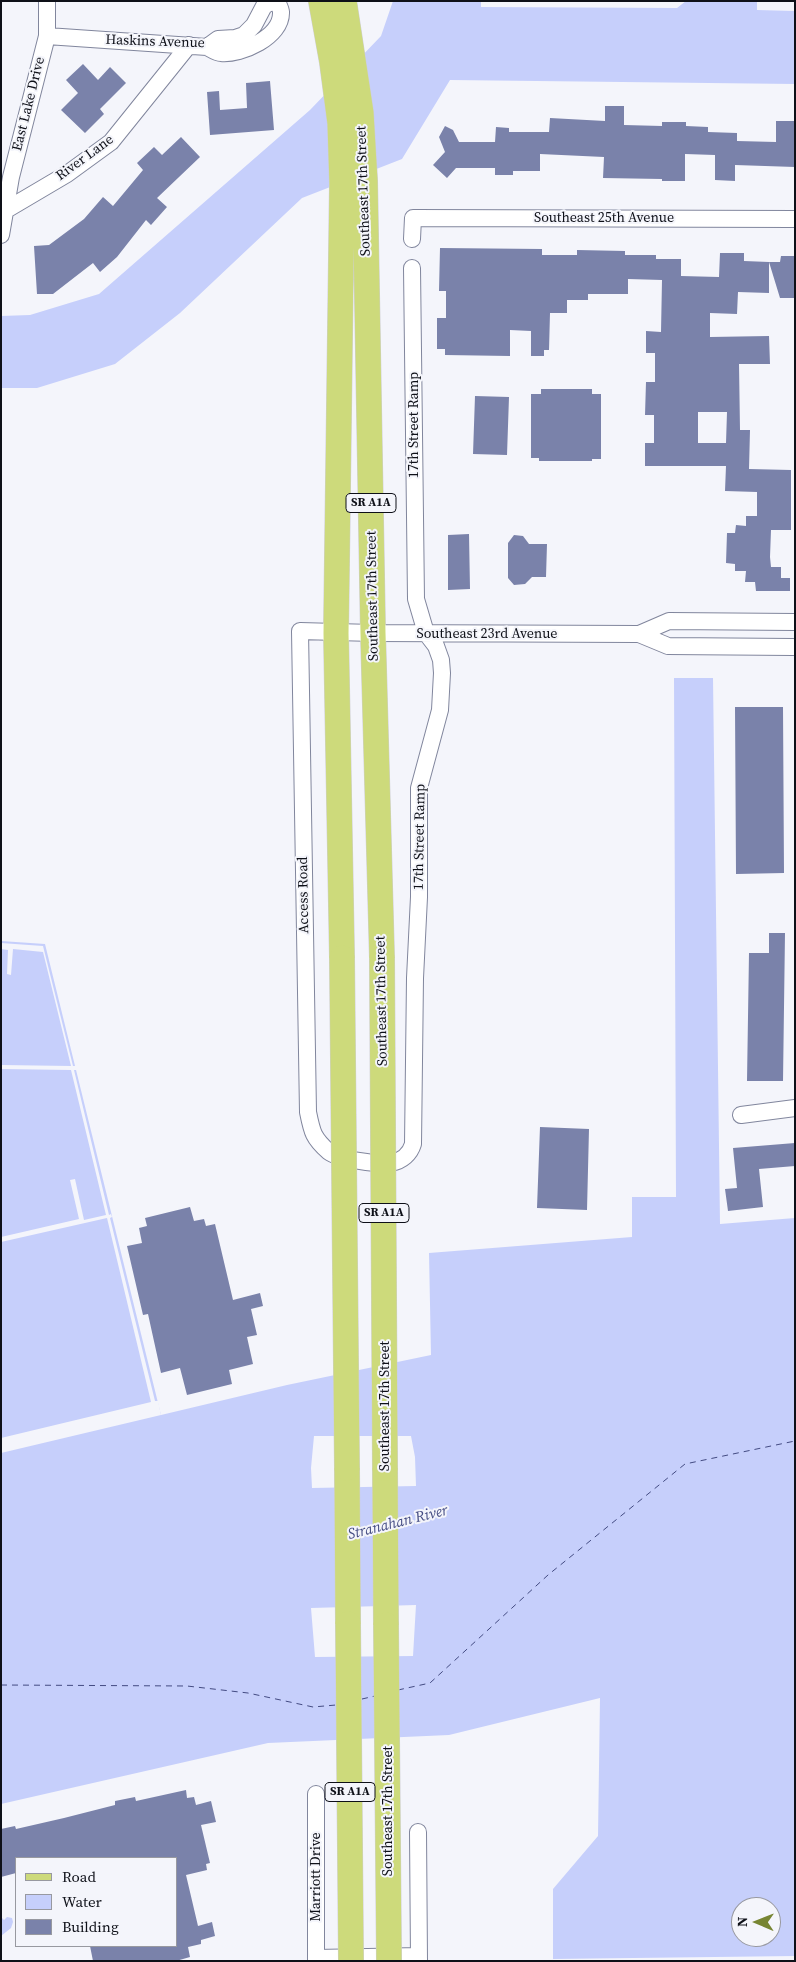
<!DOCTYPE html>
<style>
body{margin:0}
#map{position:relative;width:796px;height:1962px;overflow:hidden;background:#f4f5fb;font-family:"Source Serif 4",serif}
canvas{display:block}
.frame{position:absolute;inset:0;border:2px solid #0e1018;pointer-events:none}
.legend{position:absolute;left:15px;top:1857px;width:162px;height:90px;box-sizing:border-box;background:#f4f5fb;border:1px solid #9899a0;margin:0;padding:6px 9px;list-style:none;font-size:15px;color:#0e1018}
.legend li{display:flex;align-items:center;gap:10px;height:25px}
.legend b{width:25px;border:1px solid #9899a0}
.north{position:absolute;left:731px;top:1897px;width:50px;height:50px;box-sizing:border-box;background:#f4f5fb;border:1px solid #9899a0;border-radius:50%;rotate:271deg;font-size:14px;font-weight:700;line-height:20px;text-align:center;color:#0e1018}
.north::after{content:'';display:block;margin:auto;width:18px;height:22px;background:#778533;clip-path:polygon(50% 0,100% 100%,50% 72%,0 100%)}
</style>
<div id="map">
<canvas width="796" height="1962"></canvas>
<div class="frame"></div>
<ul class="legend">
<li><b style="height:6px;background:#cdda7b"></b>Road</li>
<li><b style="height:14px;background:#c6cffb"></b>Water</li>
<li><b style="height:14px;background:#7a82aa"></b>Building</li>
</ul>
<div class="north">N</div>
</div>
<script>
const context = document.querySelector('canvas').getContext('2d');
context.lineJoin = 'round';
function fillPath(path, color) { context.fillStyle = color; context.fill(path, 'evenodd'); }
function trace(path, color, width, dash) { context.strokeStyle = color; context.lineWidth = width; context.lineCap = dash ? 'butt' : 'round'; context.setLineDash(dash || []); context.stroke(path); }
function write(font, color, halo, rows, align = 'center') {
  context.font = font + ' "Source Serif 4",serif'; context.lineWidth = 4; context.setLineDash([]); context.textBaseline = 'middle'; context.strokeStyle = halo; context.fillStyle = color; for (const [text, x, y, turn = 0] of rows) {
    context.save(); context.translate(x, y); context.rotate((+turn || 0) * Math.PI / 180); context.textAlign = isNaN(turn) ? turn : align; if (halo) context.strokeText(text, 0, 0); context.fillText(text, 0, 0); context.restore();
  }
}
fillPath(new Path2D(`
 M393 1H481V7L677 8 686 1H757V10L795 11V84L450 80 402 159 302 198 180 313 115 364 37 388H1V316L30 315 99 294 310 110 381 36Z
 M674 678H713L720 1224 795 1218V1956L553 1959V1889L598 1836 600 1698 449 1735 268 1743 1 1804V941L45 944 161 1415 287 1385 431 1355 429 1253 632 1237V1197H676ZM741 1907H771V1937H741Z
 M1 1917 4 1920 7 1917 12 1918 13 1922 11 1928 1 1936Z`), '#c6cffb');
fillPath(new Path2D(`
 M1 943 43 946 73 1066H76V1070H74L109 1215 111 1214 112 1217 110 1218 155 1401H158L161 1415 1 1453V1438L151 1402 107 1218 1 1242V1237L79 1219 70 1180 75 1179 84 1220 106 1215 71 1070 1 1069V1065L71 1066 43 952 13 949 11 975 7 974 8 950 1 949Z
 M314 1436H411L415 1457 416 1486 312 1488 311 1468Z
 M416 1605 413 1656 315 1657 311 1608Z`), '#f4f5fb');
trace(new Path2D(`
 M1 1685 187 1686 248 1693 313 1707 336 1705
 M398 1690 430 1683 548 1575 685 1464 795 1441
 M362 1699 375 1696`), '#434b82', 1, [6, 5]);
fillPath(new Path2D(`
 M83 64 98 80 110 67 126 83 100 109 104 114 85 133 61 110 78 93 66 80Z
 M270 81 274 130 210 135 207 92 219 91 220 110 247 108 246 83Z
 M605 106H624V125L662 126V122H686V126L708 127V132L737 133V141L776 142V121H795V167L735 165V181L715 180V155L685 154V181H662V179L603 178 604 157 540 154V171H513V175H495V168H456L447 178 433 165 445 152 439 137 445 126 453 130 459 142H495L496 127 509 128V132H549L550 118 605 121Z
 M181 137 200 157 157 198 167 207 151 225 146 220 117 257 100 272 93 263 53 294H37L34 246 49 245 84 219 103 197 113 206 143 170 137 163 154 147 162 155Z
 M440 248 542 249V255H577V250L625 251V255H656V259H681V276L719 277 720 253H744V261L769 262V293L738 292 737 314 710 313V337L769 336 770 364H739L740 430H750L749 469 791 470V530H771L770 557 771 567H781V578H790V591H756L755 582H745L746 571H735V564L726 563 727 533H735L736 525 746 526V516H757V492L725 491 726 466H645V443H654V415H645L646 382H655V353H646V331L661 332 662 280 628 279V294H588V300H567V313H550L549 350H544V356H531V331L510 330V356L445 355V349H437V318H446V291H439ZM698 412H727L726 443H698Z
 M781 256H795V298H780L769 262H780Z
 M541 389H592V394H601V459H592V461H539V458H531V394H541Z
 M475 396 509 397 507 455 473 454Z
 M469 534 470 589 448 590V535Z
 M514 535 523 536 529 544H547L546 577H532L525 584 514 585 508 578V543Z
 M735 707H783L784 873 736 874Z
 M769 933H785L783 1081H747L749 953H769Z
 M540 1127 589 1129 587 1210 537 1208Z
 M795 1143V1166L759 1169 763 1207 728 1211 725 1189 737 1188 733 1148Z
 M190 1207 194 1221 204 1219 206 1226 215 1224 233 1300 260 1293 263 1306 251 1309 257 1335 247 1337 253 1364 229 1370 232 1384 187 1395 180 1368 161 1373 148 1314 143 1315 127 1246 142 1243 139 1228 147 1226 145 1218Z
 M186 1790 187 1798 194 1797 196 1805 211 1801 216 1822 201 1825 210 1863 206 1864 207 1870 186 1875 198 1926 212 1922 215 1936 201 1940V1944L188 1947 190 1957 176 1961H93L90 1946H176V1858H16V1873L1 1877V1829L15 1826 16 1829 64 1818 115 1805V1801L135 1797 136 1801Z`), '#7a82aa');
const minor = new Path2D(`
 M47 36 207 47 218 39 235 38 244 35 254 25 264 6 273 1
 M207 47C211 49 216 53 221 53 241 55 282 37 281 12 281 9 278 4 277 1
 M6 210 67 174 111 142 189 45
 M1 235 11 177 47 36V1
 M412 239 413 218 795 219
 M412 268 416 599 426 633 436 646 441 660 442 673 440 710 419 788V897L415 978 413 1144C410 1154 402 1161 391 1163 379 1165 338 1159 329 1152 313 1138 312 1132 308 1112L300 631 373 633 639 634 668 646 793 647
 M639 634 669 621 795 622
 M741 1115 795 1108
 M316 1794V1961
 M418 1832 419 1961
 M316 1958 419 1956`);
const primary = new Path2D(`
 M321 1 332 62 340 123 342 184 336 633 342 958
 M344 1 361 113 365 181 373 633 382 958
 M347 1468 348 1624
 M385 1468 386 1625`);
trace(minor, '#81869d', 18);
trace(primary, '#cfcfd1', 26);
trace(minor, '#fff', 16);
trace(primary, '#cdda7b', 25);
const primaryBridge = new Path2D(`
 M342 958 347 1468
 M382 958 385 1468
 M348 1624 351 1961
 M386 1625 389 1961`);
trace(primaryBridge, '#cfcfd1', 26, []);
trace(primaryBridge, '#cdda7b', 25);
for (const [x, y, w] of [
 [371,503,50],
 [384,1213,50],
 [350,1792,50]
]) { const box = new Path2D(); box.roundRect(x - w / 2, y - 9.5, w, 19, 4); context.fillStyle = '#f4f5fb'; context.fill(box); trace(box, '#0e1018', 1); }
write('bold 12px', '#0e1018', null, [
 ["SR A1A",371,503],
 ["SR A1A",384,1213],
 ["SR A1A",350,1792]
]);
write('14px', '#0e1018', '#f4f5fb', [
 ["Haskins Avenue",155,42,2],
 ["East Lake Drive",29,104,-76],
 ["River Lane",85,158,-36],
 ["Southeast 17th Street",364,191,-92],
 ["Southeast 25th Avenue",604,218],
 ["17th Street Ramp",414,425,-90],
 ["Southeast 17th Street",373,596,-91],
 ["Southeast 23rd Avenue",487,634],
 ["17th Street Ramp",420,837,-89],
 ["Access Road",304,895,-91],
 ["Southeast 17th Street",382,1001,-91],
 ["Southeast 17th Street",385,1406,-90],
 ["Southeast 17th Street",388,1811,-90],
 ["Marriott Drive",316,1877,-90]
]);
write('italic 15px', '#434b82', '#f4f5fb', [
 ["Stranahan River",398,1523,-14]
]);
</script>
